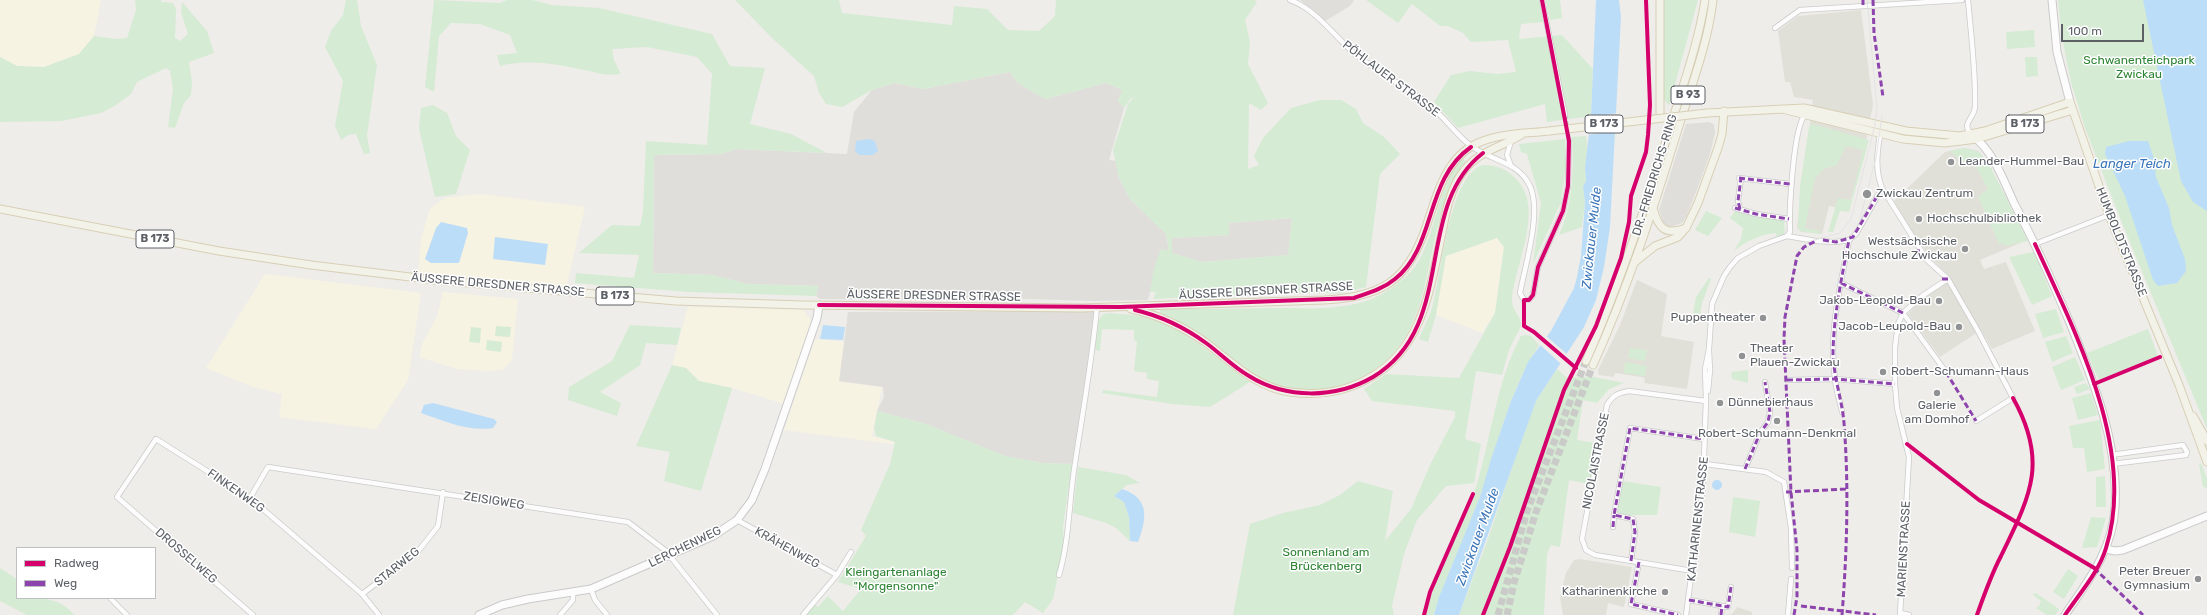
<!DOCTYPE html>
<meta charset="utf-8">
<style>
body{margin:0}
#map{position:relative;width:2207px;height:615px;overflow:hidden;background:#eeede9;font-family:Rubik,sans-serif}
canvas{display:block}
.legend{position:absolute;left:16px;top:547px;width:140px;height:52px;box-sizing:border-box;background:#fff;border:1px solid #bec0c2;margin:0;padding:5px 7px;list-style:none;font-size:12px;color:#5d6167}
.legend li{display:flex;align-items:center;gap:8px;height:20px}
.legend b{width:20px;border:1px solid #bec0c2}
.scale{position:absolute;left:2061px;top:24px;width:83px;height:18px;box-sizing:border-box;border:2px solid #5d6167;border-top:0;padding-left:5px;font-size:12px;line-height:14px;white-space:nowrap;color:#5d6167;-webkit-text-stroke:3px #fff;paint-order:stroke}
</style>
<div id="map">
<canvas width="2207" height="615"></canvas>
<ul class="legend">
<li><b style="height:5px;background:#d6006c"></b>Radweg</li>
<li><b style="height:5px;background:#8e44ad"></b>Weg</li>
</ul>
<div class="scale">100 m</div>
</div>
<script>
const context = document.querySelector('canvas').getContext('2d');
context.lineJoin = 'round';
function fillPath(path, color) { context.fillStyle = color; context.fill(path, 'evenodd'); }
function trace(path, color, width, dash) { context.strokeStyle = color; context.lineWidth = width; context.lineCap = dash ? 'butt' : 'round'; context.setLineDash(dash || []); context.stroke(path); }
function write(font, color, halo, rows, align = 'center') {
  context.font = font + ' Rubik,sans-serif'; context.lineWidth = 3; context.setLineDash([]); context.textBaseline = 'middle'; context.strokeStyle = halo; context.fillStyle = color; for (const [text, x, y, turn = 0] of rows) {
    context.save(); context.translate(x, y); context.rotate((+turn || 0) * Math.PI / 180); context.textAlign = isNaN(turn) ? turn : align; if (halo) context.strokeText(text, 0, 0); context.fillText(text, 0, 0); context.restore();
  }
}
fillPath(new Path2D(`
 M0 0H101L94 36 79 54 44 67 17 66 0 57Z
 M480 194 585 207 565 292 418 276 421 238 430 209 445 198Z
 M1497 238 1504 247 1495 313 1482 333 1436 315 1446 256Z
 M265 274 421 293 408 380 376 429 279 417 282 394 253 387 206 368Z
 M443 292 518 299 512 360 504 369 489 371 457 369 419 357 423 342 437 317Z
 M688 307 803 310 812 322 785 404 732 388 699 381 686 368 672 365Z
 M815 339 845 342 840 382 882 387 872 436 894 442V444L784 430Z`), '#f7f3e2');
fillPath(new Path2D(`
 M1300 0H1354L1350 6 1325 21Z
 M1010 72 1018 83 1045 99 1106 83 1120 89 1122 92 1118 101 1124 108 1109 160 1116 161 1119 178 1130 199 1166 234 1169 252 1161 249 1148 300 1095 301 990 298 914 300 820 299 816 296 818 286 748 284 712 275 653 273 654 155 721 154 737 149 847 154 854 112 872 90 895 83 923 89Z
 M1709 122 1714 124 1715 133 1710 154 1698 187 1687 215 1682 223 1670 227 1663 223 1659 210 1686 124Z
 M1292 218 1288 255 1202 262 1172 254V238L1229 235 1228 223Z
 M1095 311 1075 466 1072 464 1042 463 1005 456 926 424 877 411 884 397 883 387 839 381 848 312Z`), '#dfdeda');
fillPath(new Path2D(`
 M1861 10 1873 104 1864 152 1848 210 1829 206 1822 234 1801 232 1797 228 1813 100 1794 97 1790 82H1785L1778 31 1798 16Z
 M1965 148 1978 151 1982 155 2025 241 1980 260 1984 269 2006 262 2035 331 1992 349 1981 330 1940 357 1908 314 1923 298 1951 278 1930 257 1907 224 1894 201 1945 152Z
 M1637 280 1667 294 1661 336 1694 342 1687 389 1644 383 1645 378 1641 377 1615 373 1614 377 1599 375 1598 370 1620 325Z
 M1579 559 1632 567 1624 607 1608 603 1606 615H1563L1560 597 1566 573 1574 560Z
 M1737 607 1752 612V615H1725L1732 614Z`), '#e1e0d8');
fillPath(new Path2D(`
 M135 0H161V2L173 3 176 9 175 38 180 41 188 34 181 12 182 2 207 31 214 53 189 62 192 82 191 95 184 103 175 128 168 127 173 89 170 71 166 68 137 82 131 94 116 105 101 113 61 121 0 122V57L17 66 44 67 79 54 94 36 116 39 127 38 136 10Z
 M346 0H357L361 26 377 65 367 136 370 153 364 154 356 134 348 135 341 140 335 126 343 81 325 47 331 31 343 15Z
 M434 0 500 3 507 0H532L552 5 599 8 712 34 730 66 765 68 750 124 791 134 827 153 737 149 721 154 654 155 653 273 712 275 748 284 818 286 816 296 689 292 575 283 576 273 634 278 639 255 579 253 612 225 640 226 643 212 646 141 707 145 712 74 697 57 647 47 612 49 614 60 621 74C603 76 600 73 584 70 555 64 528 59 500 66L497 55 517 53 510 35 480 24 451 23 439 36 434 92 425 87Z
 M735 0H839L842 13 952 25 954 6 987 9 1008 30 1039 31 1055 16 1056 0H1254L1257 2 1245 20 1250 42 1248 64 1268 103 1261 110 1249 103 1248 169 1259 165 1254 156 1263 138 1291 108 1320 100H1341L1356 109 1363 123 1384 137 1400 154 1380 174 1366 287 1342 293 1252 294 1153 299 1156 292H1150L1154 268 1161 249 1169 251 1166 234 1130 199 1119 178 1113 150 1128 104 1133 98 1142 96 1131 98 1124 108 1118 101 1122 92 1120 89 1106 83 1045 99 1018 83 1010 72 923 89 895 83 872 90 842 107 826 104 819 93 814 76 773 39ZM1292 218 1288 255 1202 262 1172 253V238L1229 235V223Z
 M1366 0H1539L1543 22 1521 24 1519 39 1562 35 1593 69 1591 116 1547 122 1545 104 1458 128 1434 102 1451 75 1470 71 1497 74 1516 72 1508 40 1471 42 1463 33 1448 26H1440L1412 4 1398 23Z
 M1546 0H1560L1562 18 1550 20Z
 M1664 0H1698L1669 106 1664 99 1663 90Z
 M2058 0H2207V429L2122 223 2085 128 2071 82 2062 37Z
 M2034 30 2035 47 2007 49 2006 32Z
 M2025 57H2037L2038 76 2026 77Z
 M433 105 447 113 456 136 470 150 456 194 435 197 419 129 421 108Z
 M1813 124 1869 140 1849 212 1840 211 1833 232H1828L1838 198 1851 200 1863 150 1846 146 1837 165 1824 169 1815 178 1805 228 1820 231V234L1800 231 1798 227 1800 186 1809 127Z
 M1586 136 1588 152 1585 168 1586 181 1583 186 1585 203 1582 227 1559 235C1573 204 1574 171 1572 137Z
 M1565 139 1566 164 1561 202 1533 264 1541 203 1527 154 1521 152 1519 144Z
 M1964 148 1979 152 1990 166 2028 241 2005 246 2003 243 1999 244 1978 197 1988 189 1976 167 1962 161 1949 151Z
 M1462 158 1466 162C1412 233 1450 342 1350 383 1325 393 1294 393 1270 383 1240 370 1216 346 1190 328 1180 322 1170 318 1160 313V309C1199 309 1239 309 1278 308 1306 308 1337 310 1363 302 1380 298 1407 279 1417 264 1437 230 1436 191 1462 158Z
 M1482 165C1494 165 1505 168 1513 176 1548 206 1514 264 1512 301 1512 310 1522 317 1521 326L1509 350 1502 375 1476 371 1465 439 1481 444 1474 483 1446 486 1417 520 1404 554 1392 606 1394 615H1233L1250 524 1283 513 1320 505 1340 495 1358 481 1393 491 1385 541 1411 509 1431 463 1455 417V411L1372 401 1364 389 1386 374 1459 378 1495 313 1504 247 1497 238 1446 256 1436 315 1428 342 1419 339C1423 329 1429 318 1432 308 1442 274 1448 178 1482 165Z
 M1736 210 1784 218 1785 238H1777L1776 233C1761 234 1746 241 1734 251L1741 239 1743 228 1730 218Z
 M1706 211 1722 218 1708 236 1695 230Z
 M2034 252 2052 296 2032 305 2009 257Z
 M1709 278 1711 279 1702 303 1699 321 1692 320 1696 297Z
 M2056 309 2064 332 2043 338 2035 314Z
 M1111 313C1127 315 1145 315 1160 321 1189 332 1223 364 1250 382L1210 407 1172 404 1102 393 1103 390 1157 397 1159 381 1147 379V373L1134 371 1137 342 1134 340V330L1102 329 1100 351 1095 350 1098 321 1103 314Z
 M630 325 681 328 677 345 646 343 640 365 600 392 621 403 617 416 568 400 569 387 612 361Z
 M496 326 511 327 510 337 495 336Z
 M471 327 481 328 480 343 469 342Z
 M2148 329 2158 356 2099 380 2087 353Z
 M1526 335 1531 336 1539 345C1508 392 1498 446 1480 498 1466 538 1445 575 1434 615H1426C1435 572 1461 535 1474 493 1491 442 1495 384 1521 336Z
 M2066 336 2073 353 2052 362 2045 342Z
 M487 340 502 342 501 352 486 350Z
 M1630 348 1647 350 1645 361 1628 358Z
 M2075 357 2085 380 2061 390 2052 367Z
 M1625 362 1647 366 1645 376 1624 373Z
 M672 365 686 368 699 381 732 388 701 491 664 481 670 452 636 446Z
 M1557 369 1566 377H1594L1624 383 1609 389 1597 403 1583 400 1577 440 1596 443 1590 484 1569 480 1560 547 1551 545 1547 554 1544 615H1459L1488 539 1524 431 1536 401Z
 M1748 370V383L1732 379 1731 372Z
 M2086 383 2090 389 2077 394 2074 387Z
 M2091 393 2098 415 2078 420 2072 398Z
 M877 411 926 424 1005 456 1042 463 1072 464 1063 527 1064 547 1053 599 1043 613 1025 602 1013 615H806L815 605 818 607 828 596 843 611 861 589 838 582 866 536 861 530 890 464 895 442 876 436 874 428Z
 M2100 420 2105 469 2087 472 2084 448H2073L2069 426Z
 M2201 463 2207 479V488L2203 487 2199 464Z
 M1078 467 1126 475 1140 483 1127 485 1114 496 1124 502 1129 517 1130 541 1116 528 1106 523 1073 513Z
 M2105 476 2106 507H2096V477Z
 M1622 481 1661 487 1657 515H1631L1617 513Z
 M1733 497 1760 501 1755 537 1729 532Z
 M2091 517 2106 518 2097 547 2082 548Z
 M0 568 17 579V598C38 598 60 596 74 615H27L0 601Z
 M2068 569 2078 576 2064 599 2053 592Z
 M2036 593 2059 609 2055 615H2047L2036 608 2039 606 2041 601 2032 594Z`), '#d5ebd4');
fillPath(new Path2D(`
 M1596 0H1619L1621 17 1610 227 1604 267 1596 300 1584 327 1536 401 1459 615H1434L1439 597 1480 497 1492 456 1511 401 1528 362 1551 331 1574 288 1577 277 1581 256 1585 203 1583 186 1586 181 1585 168 1591 116Z
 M2143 0H2207V211L2193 202 2181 181Z
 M869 139 875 141 878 151 873 155H859L855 151 856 141Z
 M2129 141H2148L2154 159 2156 177 2169 208 2172 225 2185 259 2186 271 2177 283 2158 286 2153 280 2125 196 2105 154 2106 147Z
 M441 222 467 228 468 233 459 263H431L425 259 436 228Z
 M495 237 548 244 545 265 493 259Z
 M823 325 845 327 843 340 820 339Z
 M433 403 494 419 497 422 493 428C469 432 444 421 421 413L424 405Z
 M1712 485a5 5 0 1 1 10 0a5 5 0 1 1-10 0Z
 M1122 489C1150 498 1147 519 1138 542L1130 541 1129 517 1124 502 1114 496Z`), '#bcddf8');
fillPath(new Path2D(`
 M1618 113 1617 131 1586 135 1589 117Z
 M1545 335 1568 355 1562 365 1538 343Z`), '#eeede9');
trace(new Path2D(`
 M1565 115 1569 141`), '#cacac8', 4.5, [4.5, 2]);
trace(new Path2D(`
 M1498 615 1527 511 1586 361
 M1507 615 1514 583 1536 512 1593 365`), '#cacac8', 7, [7, 3.5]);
const street = new Path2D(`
 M1290 0C1317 10 1334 36 1355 54 1378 72 1404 86 1428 104 1444 116 1455 134 1471 146 1491 161 1518 161 1530 186 1542 213 1525 265 1520 293L1524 300H1529L1533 295 1538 267 1563 211 1568 186 1569 141
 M1542 0 1565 115
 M1968 0C1971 35 1976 72 1975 107 1974 119 1961 123 1971 134
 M1775 28 1800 10 1962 0
 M1880 135C1877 153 1875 170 1882 188L1927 260 1948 279 1978 331 2013 398 1976 421
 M1511 141 1507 155 1511 166
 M1739 178 1790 184
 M1735 208 1756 214 1789 219
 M1740 209 1738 201 1741 178
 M1787 236 1790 232C1789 213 1793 124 1806 114
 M2035 244 2109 215
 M1841 283 1903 313 1946 372
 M1787 380 1835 379 1895 384
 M1708 391 1710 370 1709 351
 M1706 399 1705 369 1709 349 1712 304 1724 276 1730 267 1738 258 1759 246 1787 236 1816 241 1836 242 1849 240 1856 234 1882 188
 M1842 412C1840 401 1836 390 1835 379 1828 333 1841 284 1849 240
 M2111 455 2183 445 2187 452 2186 455 2112 464
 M1705 464 1766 472 1784 482 1791 528 1792 568
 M1745 469 1760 433 1768 422 1770 412 1765 382
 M250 498 268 467 628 522 666 551 717 615
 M737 520 837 575
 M1613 527 1614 515
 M1631 561 1635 532 1633 519 1614 515 1630 428 1704 439
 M1639 562 1631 604 1678 615
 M1693 571 1595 555 1586 550 1582 539 1607 405C1613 395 1618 393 1629 391L1706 401
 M1059 575C1069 541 1069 505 1074 470 1082 416 1092 362 1097 307
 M591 589 595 600 607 615
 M362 594 416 554 438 526 443 492
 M110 598 127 615
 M1689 600 1728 607 1731 587
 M1901 613 1909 615
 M253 615 117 497 156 439 250 498 362 594 379 615
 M560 615 573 600V592
 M803 615 837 575 851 552
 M1686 615 1703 487 1706 399
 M1721 615 1722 606
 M1788 615 1791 579
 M1900 615 1909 457 1897 408 1895 384V347L1898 324 1903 313 1922 296 1948 279`);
const secondary = new Path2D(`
 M2052 0 2057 52 2070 102
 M1973 136C1994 152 2004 182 2015 205 2035 243 2053 283 2070 323 2093 380 2119 443 2115 507 2113 550 2088 581 2065 615
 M2106 549 2115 551 2123 550 2207 516
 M479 615 502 605 528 599 591 589 713 536 737 520 752 500 765 469 817 318 819 305`);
const primary = new Path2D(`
 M1660 0V117
 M1782 109 1903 139 1945 143 1977 139 2073 110
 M1707 113 1804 108 1906 131 1960 136 1985 131 2070 102 2109 215 2179 385 2207 462
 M1653 208C1658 228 1665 236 1686 228
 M0 209 219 251 311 265 435 280 676 301 803 305 1081 308 1324 300C1381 296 1407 283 1426 227 1432 210 1436 194 1444 178 1450 166 1460 153 1472 146 1495 133 1522 134 1549 131
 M1635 262 1655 246 1678 237 1686 228 1698 203 1718 148 1722 134 1724 111
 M1131 309C1159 315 1182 326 1205 342 1232 362 1255 387 1290 392 1318 396 1346 392 1371 377 1425 347 1431 282 1443 228 1446 210 1450 192 1460 176 1476 151 1498 149 1521 135
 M1586 361C1619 286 1645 209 1669 131 1682 88 1698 45 1705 0
 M1593 365C1628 288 1654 207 1679 126 1692 84 1708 43 1713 0
 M2193 416 2207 441`);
trace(street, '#cbcbcb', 6);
trace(secondary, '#c9cac9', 9);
trace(primary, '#d7cfb5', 9);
trace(street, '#fcfcfc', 4.5);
trace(secondary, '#fcfcfc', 7);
trace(primary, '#f3f2e9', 7);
trace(new Path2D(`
 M1860 219 1876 158 1882 116
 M1793 615 1796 586V550L1789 492 1784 317 1797 252 1807 242 1840 233 1851 219 1875 125 1877 108 1867 0`), '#e3e3e3', 1);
const primaryBridge = new Path2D(`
 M1549 131 1707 113`);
trace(primaryBridge, '#d7cfb5', 9, []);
trace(primaryBridge, '#f3f2e9', 7);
trace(new Path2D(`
 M1863 0V5
 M1873 0 1874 33 1883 97
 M1739 178 1790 184
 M1735 208 1756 214 1789 219
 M1740 209 1738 201 1741 178
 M1823 240 1836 242 1853 237 1882 188
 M1917 255 1919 248
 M1942 279H1948
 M1841 283 1903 313
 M1946 372 1976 421
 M1787 380 1835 379 1895 384
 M1745 469 1760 433 1768 422 1770 412 1765 382
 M1786 492 1847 489
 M1613 527 1614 515
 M1631 561 1635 532 1633 519 1614 515 1630 428 1704 439
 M1639 562 1631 604 1678 615
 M2094 568 2143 615
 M1689 600 1728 607 1731 587
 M1801 606 1876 615
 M1721 615 1722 606
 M1794 615 1797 597V550L1791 492 1784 339 1785 317 1797 256 1804 247 1816 241
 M1842 615C1847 552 1849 486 1844 423 1842 399 1833 376 1833 351 1834 313 1842 276 1849 240`), '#8e44ad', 3, [6, 3]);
trace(new Path2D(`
 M1542 0 1569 141 1568 186 1563 211 1538 267 1533 295 1529 300H1524V326L1534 332 1576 368
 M2035 244C2075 332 2137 450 2106 548 2099 572 2079 594 2065 615
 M819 305 1121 307 1354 298C1368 293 1383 289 1395 279 1437 245 1424 180 1471 147
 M1135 310C1161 316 1184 327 1206 343 1220 353 1233 367 1249 376 1286 399 1335 399 1373 377 1459 325 1412 208 1483 153
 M2094 384 2160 357
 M1907 444 1979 500 2096 569
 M1424 615 1430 592 1473 494
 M1483 615 1510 547 1564 390 1596 326 1621 258 1629 222 1631 196 1646 152 1648 135 1650 105 1646 0
 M1977 615C1984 595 1991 575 2001 556 2030 496 2049 462 2013 398`), '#d6006c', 4);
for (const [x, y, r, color] of [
 [1951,162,4,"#909294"],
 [1867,194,5,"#909294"],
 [1919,219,4,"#909294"],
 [1965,249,4,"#909294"],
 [1939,301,4,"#909294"],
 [1763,318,4,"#909294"],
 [1959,327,4,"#909294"],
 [1742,356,4,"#909294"],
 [1883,372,4,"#909294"],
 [1937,393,4,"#909294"],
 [1720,403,4,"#909294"],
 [1777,421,4,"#909294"],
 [2198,579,4,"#909294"],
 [1665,592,4,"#909294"]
]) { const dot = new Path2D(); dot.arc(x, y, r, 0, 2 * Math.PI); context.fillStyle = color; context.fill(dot); trace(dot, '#fff', 1.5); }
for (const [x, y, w] of [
 [1688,95,34],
 [1604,124,38],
 [2025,124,38],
 [155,239,38],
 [615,296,38]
]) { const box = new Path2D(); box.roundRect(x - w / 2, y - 9, w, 18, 3); context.fillStyle = '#fff'; context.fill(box); trace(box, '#5d6167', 1); }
write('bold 11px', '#5d6167', null, [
 ["B 93",1688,95],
 ["B 173",1604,124],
 ["B 173",2025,124],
 ["B 173",155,239],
 ["B 173",615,296]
]);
write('12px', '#2f8435', '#fff', [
 ["Schwanenteichpark",2139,61],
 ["Zwickau",2139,75],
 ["Sonnenland am",1326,553],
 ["Brückenberg",1326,567],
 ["Kleingartenanlage",896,573],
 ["\"Morgensonne\"",896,587]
]);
write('12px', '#5d6167', '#fff', [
 ["PÖHLAUER STRASSE",1391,79,37],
 ["DR.-FRIEDRICHS-RING",1655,175,-73],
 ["HUMBOLDTSTRASSE",2121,242,68],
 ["ÄUSSERE DRESDNER STRASSE",498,285,5],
 ["ÄUSSERE DRESDNER STRASSE",1266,291,-3],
 ["ÄUSSERE DRESDNER STRASSE",934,296,1],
 ["NICOLAISTRASSE",1596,461,-79],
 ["FINKENWEG",236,491,35],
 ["ZEISIGWEG",494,501,9],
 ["KATHARINENSTRASSE",1698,519,-84],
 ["LERCHENWEG",685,547,-26],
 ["KRÄHENWEG",787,548,29],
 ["MARIENSTRASSE",1904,549,-87],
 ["DROSSELWEG",186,556,41],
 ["STARWEG",397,567,-39]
]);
write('12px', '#5d6167', '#fff', [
 ["Leander-Hummel-Bau",1959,162],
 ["Zwickau Zentrum",1876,194],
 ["Hochschulbibliothek",1927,219],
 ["Westsächsische",1957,242,"right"],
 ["Hochschule Zwickau",1957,256,"right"],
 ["Jakob-Leopold-Bau",1931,301,"right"],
 ["Puppentheater",1755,318,"right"],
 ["Jacob-Leupold-Bau",1951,327,"right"],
 ["Theater",1750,349],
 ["Plauen-Zwickau",1750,363],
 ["Robert-Schumann-Haus",1891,372],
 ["Dünnebierhaus",1728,403],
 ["Galerie",1937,406,"center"],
 ["am Domhof",1937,420,"center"],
 ["Robert-Schumann-Denkmal",1777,434,"center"],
 ["Peter Breuer",2190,572,"right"],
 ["Gymnasium",2190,586,"right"],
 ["Katharinenkirche",1657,592,"right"]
], 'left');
write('italic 13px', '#3b75b9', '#fff', [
 ["Langer Teich",2132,164],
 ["Zwickauer Mulde",1592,238,-84],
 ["Zwickauer Mulde",1478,537,-70]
]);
</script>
